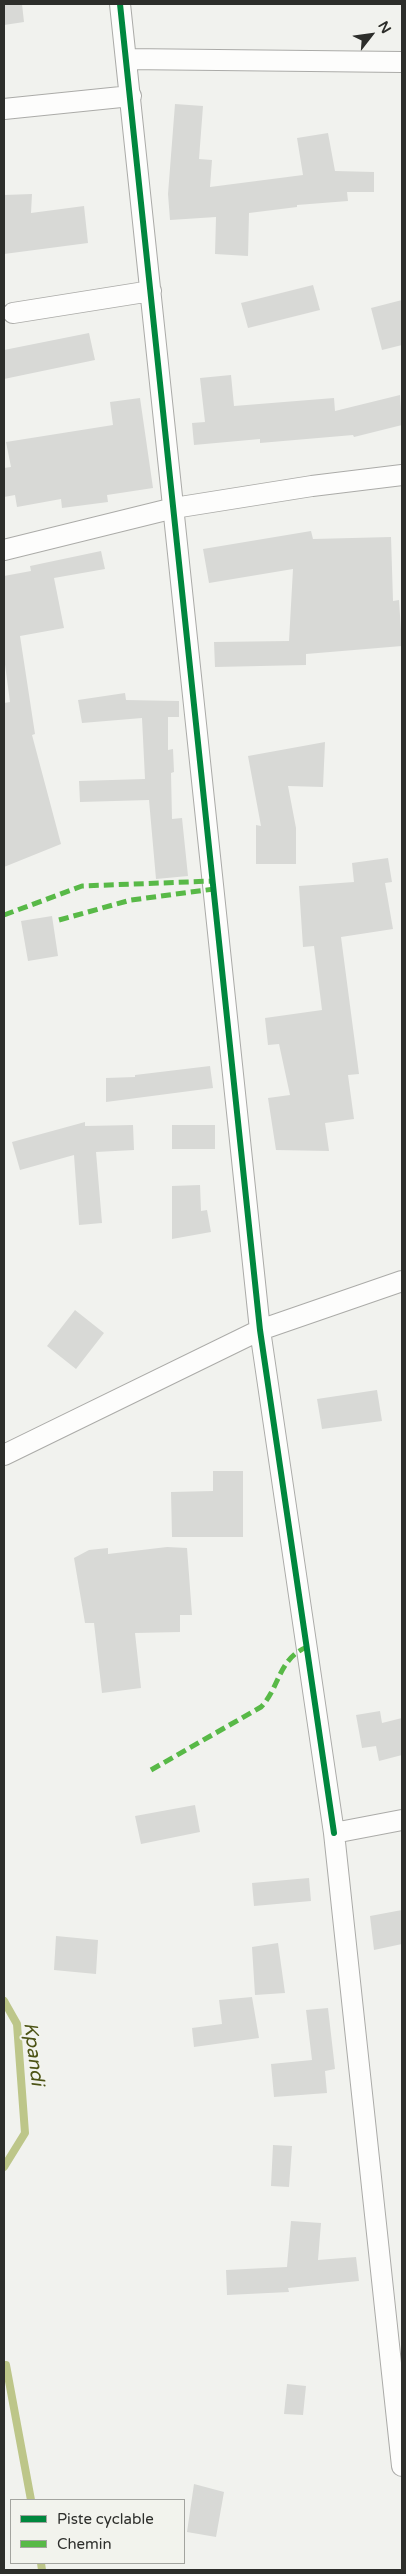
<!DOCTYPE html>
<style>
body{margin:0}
#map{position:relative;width:406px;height:2574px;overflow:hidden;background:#f1f2ee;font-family:"Varela Round",sans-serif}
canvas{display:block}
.frame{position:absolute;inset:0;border:5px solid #2d2e2b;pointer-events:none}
.legend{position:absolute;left:10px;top:2499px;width:175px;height:65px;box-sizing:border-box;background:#f2f3ed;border:1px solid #a3a49f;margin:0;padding:6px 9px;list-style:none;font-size:15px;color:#2d2e2b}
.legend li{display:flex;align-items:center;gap:10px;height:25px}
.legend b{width:25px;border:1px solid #a3a49f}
.north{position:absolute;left:346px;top:10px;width:50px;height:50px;-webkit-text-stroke:4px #f2f3ed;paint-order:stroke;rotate:60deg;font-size:14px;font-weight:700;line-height:20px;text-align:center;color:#2d2e2b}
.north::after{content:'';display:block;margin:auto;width:18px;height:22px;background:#2d2e2b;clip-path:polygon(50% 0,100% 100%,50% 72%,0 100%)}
</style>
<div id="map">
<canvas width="406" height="2574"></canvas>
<div class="frame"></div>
<ul class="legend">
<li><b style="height:6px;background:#00873e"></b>Piste cyclable</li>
<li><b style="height:6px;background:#58b947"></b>Chemin</li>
</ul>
<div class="north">N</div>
</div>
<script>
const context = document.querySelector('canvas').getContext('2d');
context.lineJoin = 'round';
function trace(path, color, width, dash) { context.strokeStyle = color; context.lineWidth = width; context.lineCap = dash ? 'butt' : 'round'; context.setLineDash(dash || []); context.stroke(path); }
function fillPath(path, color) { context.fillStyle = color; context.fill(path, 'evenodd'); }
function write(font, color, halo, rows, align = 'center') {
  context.font = font + ' "Varela Round",sans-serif'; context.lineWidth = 4; context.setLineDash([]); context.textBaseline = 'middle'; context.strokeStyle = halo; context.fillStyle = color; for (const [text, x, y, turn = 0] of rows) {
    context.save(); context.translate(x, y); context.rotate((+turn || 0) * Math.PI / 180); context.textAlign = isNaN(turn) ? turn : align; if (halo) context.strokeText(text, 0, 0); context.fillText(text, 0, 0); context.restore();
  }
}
trace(new Path2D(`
 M4 2001 17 2024 25 2133 4 2167
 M4 2365H6L31 2500
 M41 2563 42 2570`), '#bdc689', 8);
fillPath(new Path2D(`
 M4 4H22L24 22 4 25Z
 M175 104 203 106 199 159 212 160 210 187 303 175 297 138 328 133 335 171 374 172V192H347L348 201 297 205V207L249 213 248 256 215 254 216 217 170 220 168 194Z
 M32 194 31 213 84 206 88 243 4 254V195Z
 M313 285 320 310 248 328 241 303Z
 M402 300V345L382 350 371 308Z
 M89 333 95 360 4 379V350Z
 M231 375 234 406 334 398 335 411 400 395 402 425 354 437 353 435 260 443V439L194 445 192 423 205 422 200 378Z
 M140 398 153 488 107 495 108 502 62 508 61 499 17 507 15 495 4 497V468L11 467 6 442 113 425 110 402Z
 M311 531 313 539 391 537 393 601 399 600 402 646 306 654V665L215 667 214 642 289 641 293 569 209 583 203 549Z
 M101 551 105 569 54 578 64 628 20 636 35 734 32 735 61 844 4 867V703L10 702 4 657V576L31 571 30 566Z
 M125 693 126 700 179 701V717H168V750L173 749 174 772 171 773 172 819 182 818 188 876 156 879 149 800 80 802 79 781 145 779 142 718 82 723 78 700Z
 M325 742 323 787 288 786 296 828V864H256V825L261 826 248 756Z
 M388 858 392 882 385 883 393 929 341 937 359 1074 348 1075 354 1119 325 1123 329 1151 276 1150 268 1098 290 1095 279 1044 268 1045 265 1018 322 1010 314 946 303 947 299 886 354 882 352 863Z
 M52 916 58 956 28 961 21 921Z
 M210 1066 213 1088 106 1102V1078L135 1077V1075Z
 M85 1122V1126L133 1125 134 1150 96 1152 102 1223 79 1225 74 1155 20 1170 12 1142Z
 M172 1125H215V1149H172Z
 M200 1185 201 1211 207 1210 211 1232 172 1239V1186Z
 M75 1310 104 1333 76 1369 47 1346Z
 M377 1390 382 1421 322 1429 317 1399Z
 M213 1471H243V1537H172L171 1492 213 1491Z
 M167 1547 187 1548 192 1615H180V1632L135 1633 141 1688 102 1693 94 1623H85L74 1558 89 1550 108 1548V1554Z
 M380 1711 382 1723 402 1718V1755L379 1761 376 1746 362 1748 356 1715Z
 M195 1805 200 1832 141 1844 135 1816Z
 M309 1878 311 1901 254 1906 252 1883Z
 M402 1910V1944L374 1950 370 1916Z
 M56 1936 98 1940 96 1974 54 1970Z
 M278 1943 285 1993 255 1995 252 1947Z
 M252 1997 259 2038 194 2047 192 2028 222 2024 219 2000Z
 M328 2008 335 2069 325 2071 327 2093 274 2097 271 2064 312 2060 306 2010Z
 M273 2145 292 2146 289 2187 271 2186Z
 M291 2221 321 2223 318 2260 356 2257 359 2281 288 2288 289 2292 227 2295 226 2270 287 2267Z
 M287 2384 306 2386 303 2415 284 2414Z
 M194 2484 224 2492 216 2537 187 2532Z`), '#d8d9d6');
const street = new Path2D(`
 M120 4 260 1330 334 1833
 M126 59 402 62
 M4 109 131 96
 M13 313 151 291
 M4 550 174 508 312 486 402 475
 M4 1455 260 1330 402 1281
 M402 1820 334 1833 402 2466`);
trace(street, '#ababa8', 22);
trace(street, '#fdfdfc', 20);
trace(new Path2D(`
 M4 915 82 886 213 881
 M59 920 131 900 214 889
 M151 1770 261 1707C280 1687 278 1659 307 1647`), '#58b947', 5, [10, 5]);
trace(new Path2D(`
 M120 4 260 1330 334 1833`), '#00873e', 6);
write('italic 19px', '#4c5315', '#f2f3ed', [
 ["Kpandi",33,2054,83]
]);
</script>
